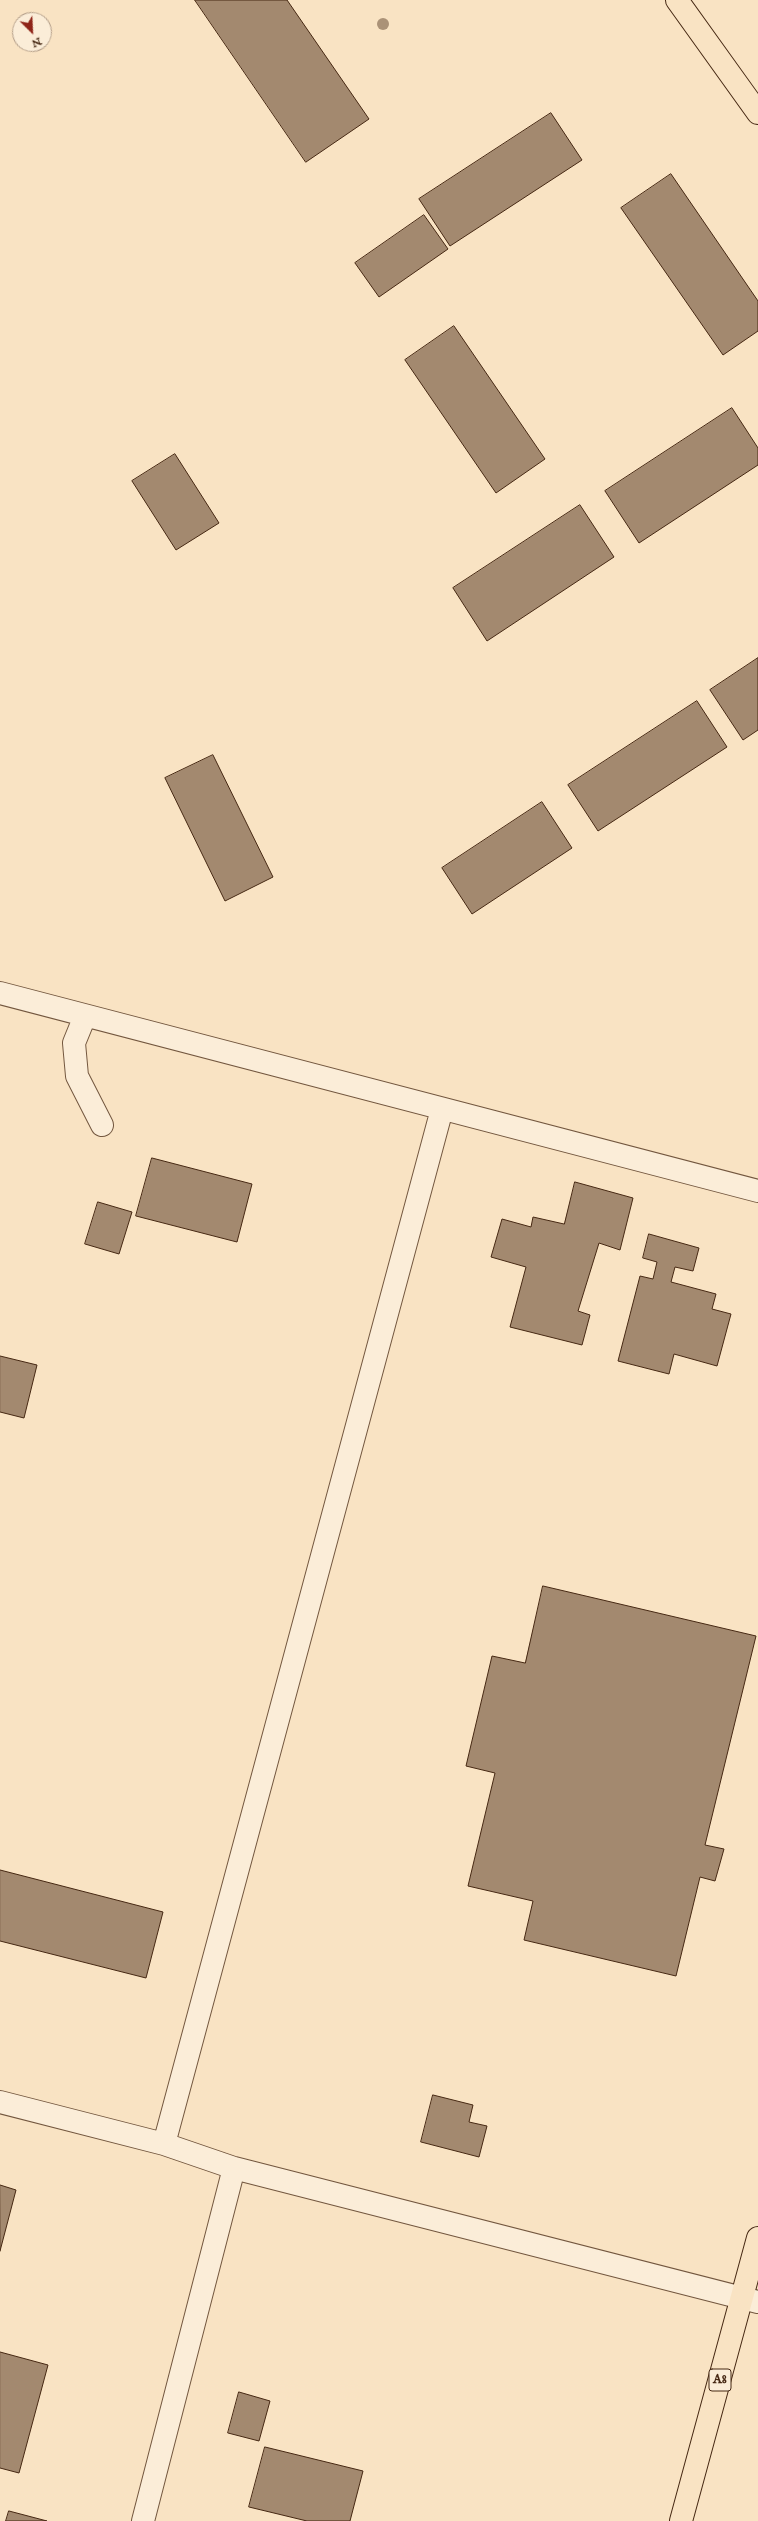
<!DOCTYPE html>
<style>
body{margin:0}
#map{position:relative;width:758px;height:2521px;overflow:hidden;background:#f9e3c3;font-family:"IM FELL English",serif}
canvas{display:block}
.north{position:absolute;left:12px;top:12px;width:40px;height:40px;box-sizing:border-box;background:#fbedd8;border:1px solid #b39e89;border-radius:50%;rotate:156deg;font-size:11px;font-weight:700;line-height:16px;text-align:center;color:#462813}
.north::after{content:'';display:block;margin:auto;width:14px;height:18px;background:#8f2418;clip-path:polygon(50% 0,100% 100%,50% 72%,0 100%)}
</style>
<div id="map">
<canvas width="758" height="2521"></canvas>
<div class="north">N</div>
</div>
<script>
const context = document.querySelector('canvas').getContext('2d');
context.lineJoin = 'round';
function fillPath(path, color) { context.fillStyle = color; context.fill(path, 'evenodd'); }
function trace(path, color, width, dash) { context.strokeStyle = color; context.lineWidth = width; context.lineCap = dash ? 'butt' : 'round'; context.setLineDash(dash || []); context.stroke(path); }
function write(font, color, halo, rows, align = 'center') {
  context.font = font + ' "IM FELL English",serif'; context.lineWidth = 3.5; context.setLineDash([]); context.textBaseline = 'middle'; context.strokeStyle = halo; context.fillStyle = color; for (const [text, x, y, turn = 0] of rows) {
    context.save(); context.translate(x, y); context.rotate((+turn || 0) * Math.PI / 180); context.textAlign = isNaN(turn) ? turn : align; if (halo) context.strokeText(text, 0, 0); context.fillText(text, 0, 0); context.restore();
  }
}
const building = new Path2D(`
 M195 0H287L369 119 306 162Z
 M551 113 582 160 450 246 419 199Z
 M671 174 758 301V331L723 355 621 208Z
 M424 215 448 249 379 297 355 263Z
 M454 326 545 459 496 493 405 360Z
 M732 408 758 448V465L639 543 605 491Z
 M175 454 219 523 176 550 132 481Z
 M580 505 614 557 487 641 453 588Z
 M758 658V730L743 740 710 690Z
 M697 701 727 747 598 831 568 785Z
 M213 755 273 877 225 901 165 778Z
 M542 802 572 848 472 914 442 868Z
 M152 1158 252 1184 237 1242 136 1216Z
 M575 1182 633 1198 620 1250 599 1243 578 1311 590 1315 582 1345 510 1327 526 1267 491 1257 502 1219 531 1227 533 1217 564 1224Z
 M98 1202 132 1212 119 1254 85 1244Z
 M649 1234 699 1248 693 1271 675 1267 671 1282 716 1294 712 1309 731 1314 717 1366 674 1354 669 1374 618 1361 640 1276 653 1279 657 1262 643 1258Z
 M0 1356 37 1365 24 1418 0 1412Z
 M543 1586 756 1636 705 1845 724 1849 715 1881 700 1877 676 1976 524 1940 533 1901 468 1886 495 1773 466 1766 492 1656 525 1663Z
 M0 1870 163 1912 146 1978 0 1941Z
 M433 2095 473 2105 469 2122 487 2126 479 2157 421 2142Z
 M0 2185 16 2190 0 2251Z
 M0 2352 48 2365 19 2473 0 2468Z
 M239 2392 270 2401 259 2441 228 2433Z
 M265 2447 363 2471 350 2521H307L249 2507Z
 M9 2511 47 2521H6Z`);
fillPath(building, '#a3896f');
trace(building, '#462813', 1);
const minor = new Path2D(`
 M0 993 758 1191
 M85 1016 74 1043 77 1076 102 1125
 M0 2102 164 2144 234 2168 758 2302
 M164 2144 442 1109
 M143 2521 234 2168`);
const major = new Path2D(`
 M677 0 758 113
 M681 2521 758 2238`);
trace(minor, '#73573f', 24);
trace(major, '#462813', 24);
trace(minor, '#fbedd8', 22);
trace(major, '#f9e3c3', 22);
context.fillStyle = '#ab9277';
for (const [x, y] of [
 [383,24]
]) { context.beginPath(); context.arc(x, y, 6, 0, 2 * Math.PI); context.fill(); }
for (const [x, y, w] of [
 [720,2380,22]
]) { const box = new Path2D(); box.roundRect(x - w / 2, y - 11, w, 22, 3); context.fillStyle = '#fbedd8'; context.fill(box); trace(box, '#462813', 1); }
write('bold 13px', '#462813', null, [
 ["A8",720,2380]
]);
</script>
